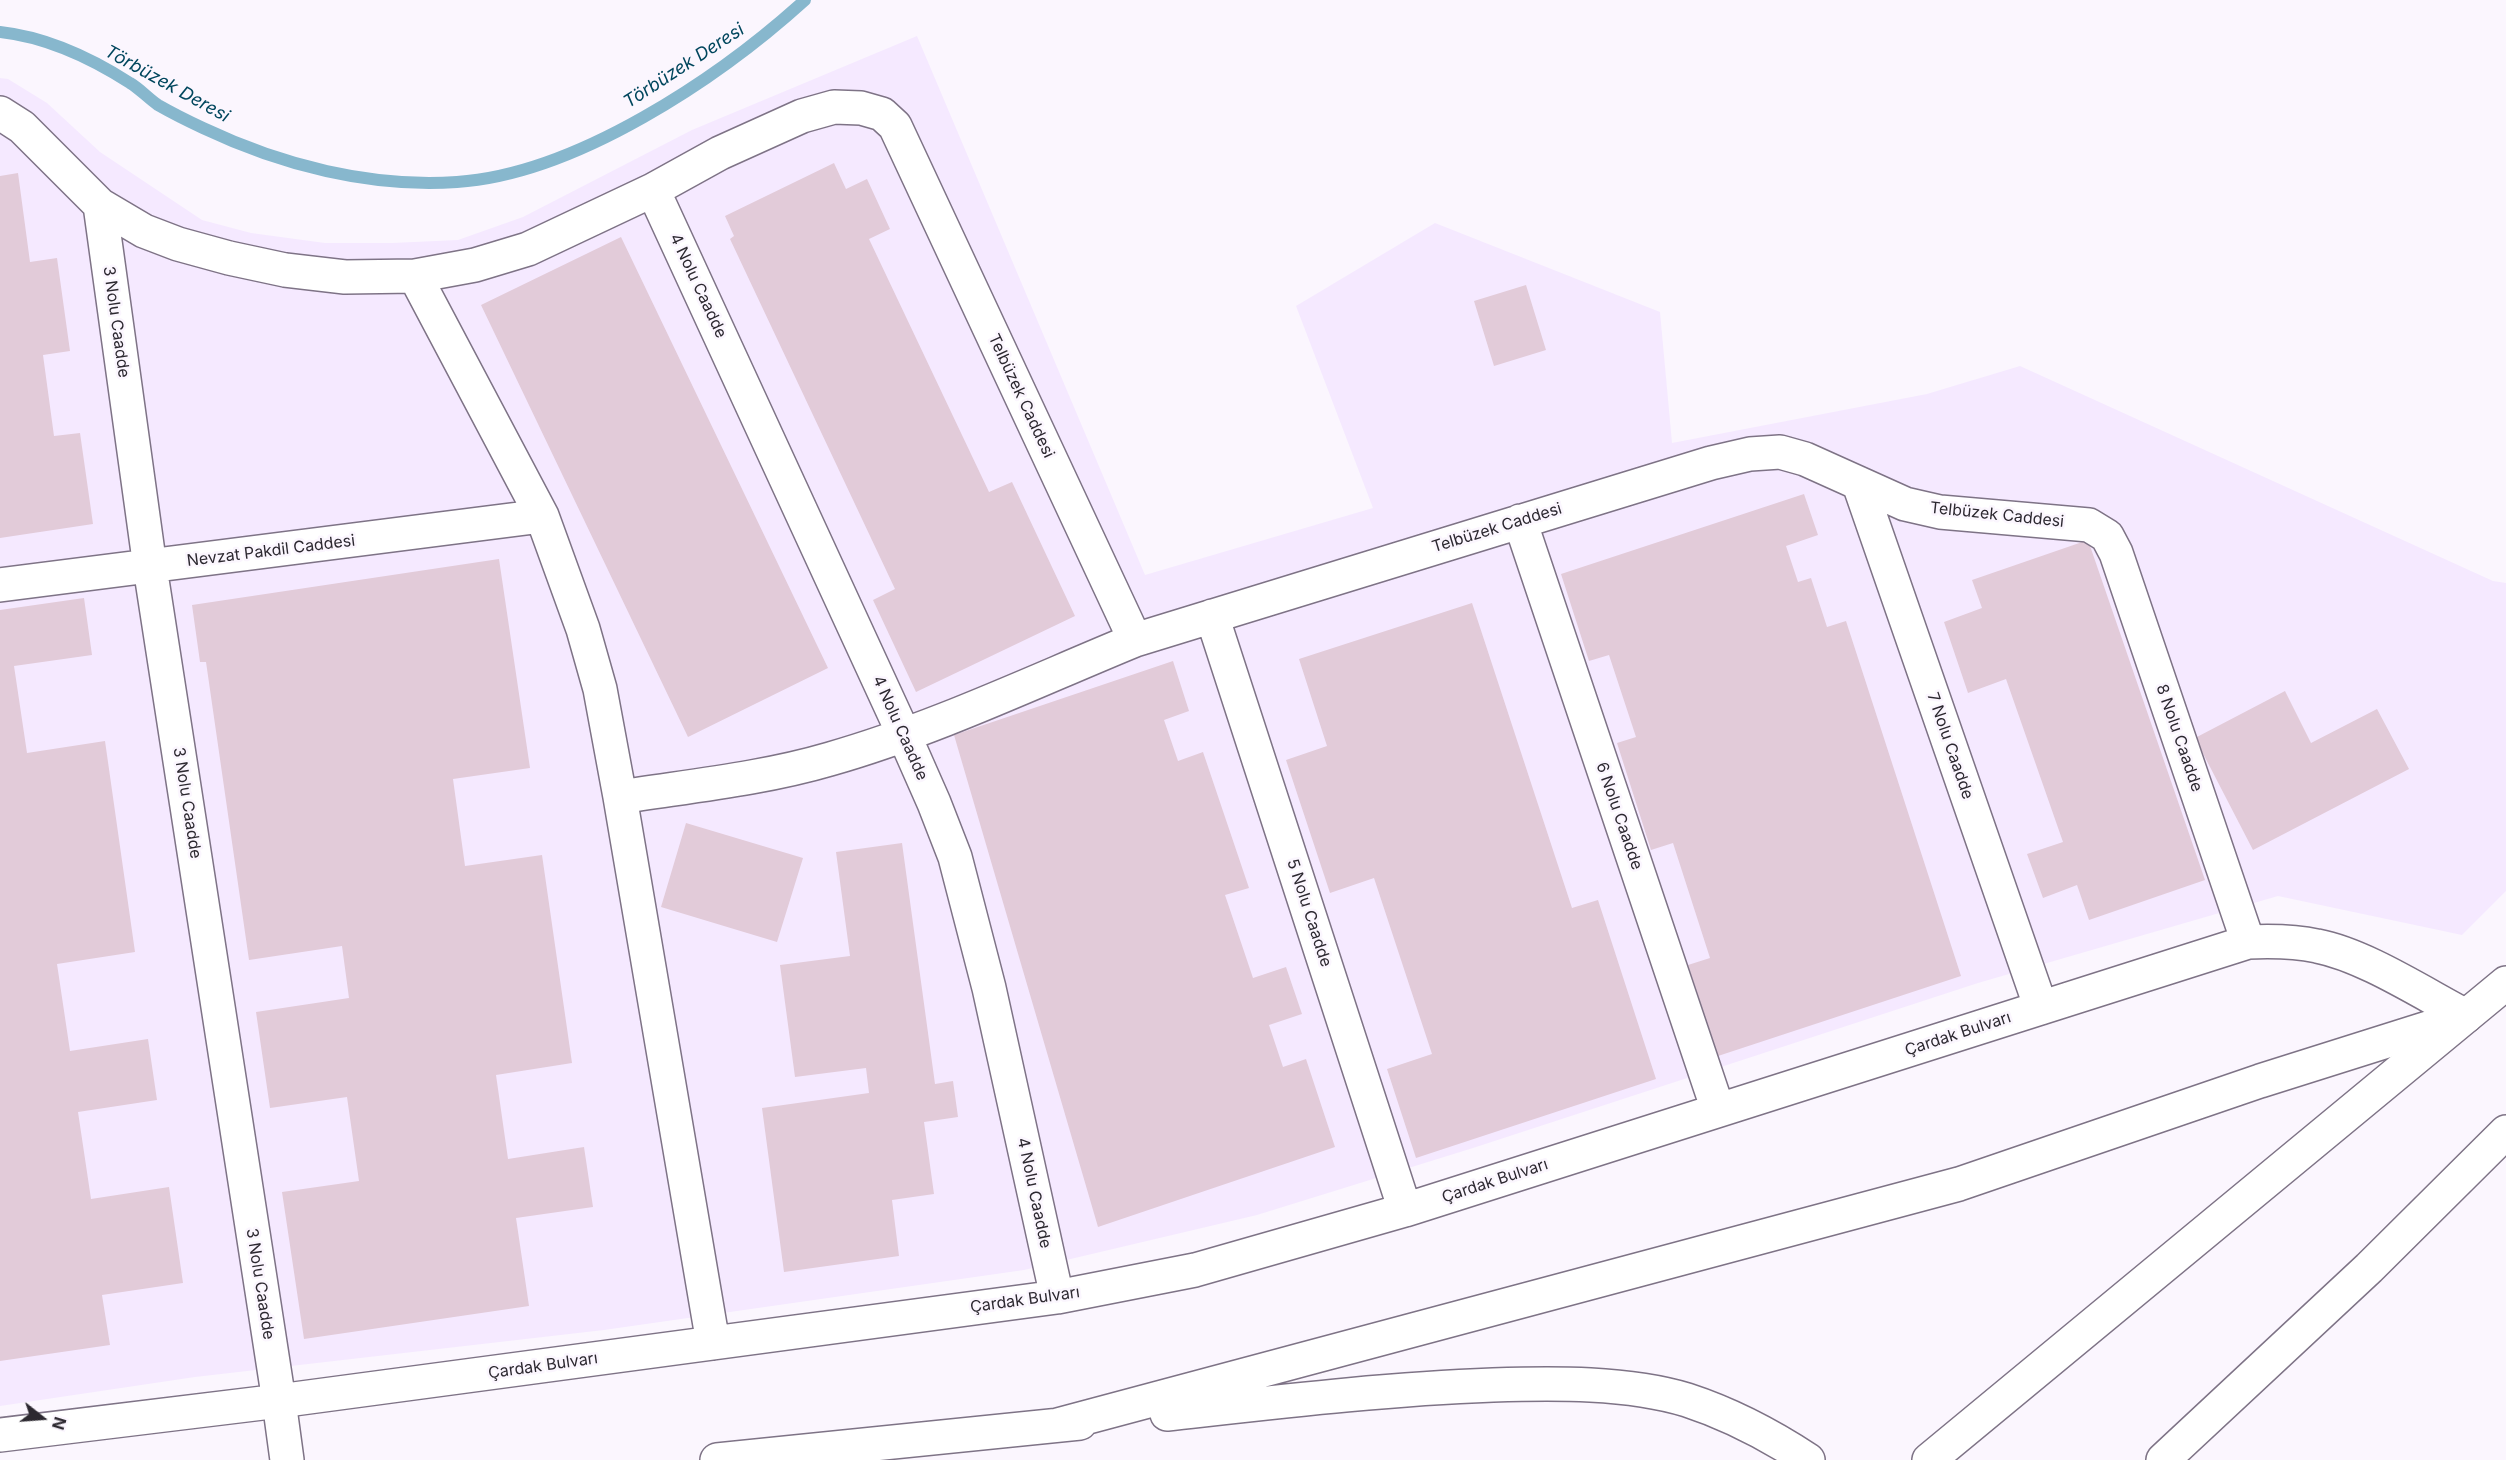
<!DOCTYPE html>
<meta charset="utf-8">
<style>
body{margin:0}
#map{position:relative;width:2506px;height:1460px;overflow:hidden;background:#fbf6fe;font-family:Inter,sans-serif}
canvas{display:block}
.north{position:absolute;left:12px;top:1388px;width:60px;height:60px;-webkit-text-stroke:4px #fbf6fe;paint-order:stroke;rotate:107deg;font-size:16px;font-weight:700;line-height:24px;text-align:center;color:#2c2830}
.north::after{content:'';display:block;margin:auto;width:21px;height:27px;background:#2c2830;clip-path:polygon(50% 0,100% 100%,50% 72%,0 100%)}
</style>
<div id="map">
<canvas width="2506" height="1460"></canvas>
<div class="north">N</div>
</div>
<script>
const context = document.querySelector('canvas').getContext('2d');
context.lineJoin = 'round';
function fillPath(path, color) { context.fillStyle = color; context.fill(path, 'evenodd'); }
function trace(path, color, width, dash) { context.strokeStyle = color; context.lineWidth = width; context.lineCap = dash ? 'butt' : 'round'; context.setLineDash(dash || []); context.stroke(path); }
function write(font, color, halo, rows, align = 'center') {
  context.font = font + ' Inter,sans-serif'; context.lineWidth = 5; context.setLineDash([]); context.textBaseline = 'middle'; context.strokeStyle = halo; context.fillStyle = color; for (const [text, x, y, turn = 0] of rows) {
    context.save(); context.translate(x, y); context.rotate((+turn || 0) * Math.PI / 180); context.textAlign = isNaN(turn) ? turn : align; if (halo) context.strokeText(text, 0, 0); context.fillText(text, 0, 0); context.restore();
  }
}
fillPath(new Path2D(`
 M917 36 1145 575 1373 508 1296 306 1435 223 1660 312 1672 443 1927 394 2020 366 2493 581 2506 583V891L2462 935 2278 896 1978 983 1473 1148 1257 1215 1024 1270 604 1330 195 1377 0 1406V78L8 79 47 103 100 152 202 220 251 233 325 243H392L458 240 523 217 692 130Z`), '#f5e9ff');
trace(new Path2D(`
 M0 32C46 37 91 58 130 83 140 89 148 98 158 105 172 113 188 121 203 128 281 165 370 188 457 182 576 174 719 78 805 0`), '#87b7cd', 12);
fillPath(new Path2D(`
 M834 163 846 189 867 179 890 229 869 239 989 492 1012 482 1075 616 916 692 873 600 895 589 730 239 734 236 725 216Z
 M18 173 30 262 57 258 70 351 43 355 54 436 80 433 93 524 0 538V176Z
 M621 237 828 668 688 737 481 305Z
 M1526 285 1546 350 1494 366 1474 301Z
 M1804 494 1818 535 1786 546 1798 582 1811 578 1827 627 1846 621 1961 976 1718 1056 1688 965 1710 958 1673 843 1651 850 1617 743 1636 737 1609 655 1589 661 1561 574Z
 M2088 540 2205 880 2089 920 2077 885 2043 898 2027 854 2063 842 2006 679 1968 693 1944 622 1982 608 1972 580Z
 M499 559 530 768 453 779 465 866 542 855 572 1063 496 1075 508 1159 584 1147 593 1207 516 1218 529 1306 304 1339 282 1192 359 1181 347 1097 270 1108 256 1012 349 998 342 946 249 960 206 662H200L192 605Z
 M84 598 92 655 14 666 27 753 105 741 135 952 57 964 70 1051 148 1039 157 1100 78 1112 91 1199 169 1187 183 1283 102 1295 110 1345 0 1361V610Z
 M1472 603 1572 908 1598 900 1656 1079 1416 1158 1387 1069 1432 1054 1374 878 1330 893 1286 760 1327 746 1299 659Z
 M1173 661 1189 711 1164 720 1178 761 1203 752 1249 888 1225 895 1253 978 1286 967 1302 1014 1269 1025 1283 1067 1306 1059 1335 1147 1098 1227 954 735Z
 M2285 691 2311 743 2377 709 2409 769 2253 850 2195 738Z
 M686 823 803 858 777 942 661 907Z
 M902 843 935 1084 953 1081 958 1117 924 1122 934 1194 892 1200 899 1256 784 1272 762 1108 869 1093 866 1068 795 1077 780 965 850 956 836 852Z`), '#e2cbd9');
const street = new Path2D(`
 M279 1401 287 1460`);
const secondary = new Path2D(`
 M0 113 22 127 100 205 144 231 178 244 229 258 285 270 345 277 415 276 475 265 528 249 653 190 720 153 802 116 834 107 861 108 882 114 895 126 1135 640 1711 463 1750 454 1780 452 1805 459 1905 504 1940 512 2089 525 2107 536 2116 553 2248 942
 M653 190 904 735 934 803 955 857 989 988 1057 1297
 M100 205 150 567 279 1401
 M415 276 542 516 583 629 600 689 620 797 713 1343
 M1859 484 2041 1008
 M1520 521 1718 1110
 M0 585 542 516
 M1212 616 1405 1210
 M620 797C690 786 762 779 830 759 935 729 1035 681 1135 640
 M1167 1414C1276 1402 1384 1389 1493 1385 1553 1383 1628 1382 1687 1400 1730 1414 1770 1435 1808 1460
 M1058 1425 1959 1184 2260 1081 2466 1016
 M0 1435 279 1401 1057 1297 1195 1270 1405 1210 2248 942C2271 941 2294 941 2317 946 2364 955 2422 993 2466 1016
 M717 1460 1080 1423`);
const highway = new Path2D(`
 M1929 1460 2506 983
 M2163 1460 2369 1268 2506 1132`);
trace(street, '#7e7386', 36);
trace(secondary, '#7e7386', 36);
trace(highway, '#7e7386', 36);
trace(street, '#fff', 33);
trace(secondary, '#fff', 33);
trace(highway, '#fff', 33);
write('16px', '#2c2830', '#fbf6fe', [
 ["4 Nolu Caadde",698,286,65],
 ["3 Nolu Caadde",116,322,82],
 ["Telbüzek Caddesi",1021,396,65],
 ["Telbüzek Caddesi",1997,515,6],
 ["Telbüzek Caddesi",1497,528,-17],
 ["Nevzat Pakdil Caddesi",271,551,-7],
 ["4 Nolu Caadde",900,728,66],
 ["8 Nolu Caadde",2179,738,71],
 ["7 Nolu Caadde",1950,746,71],
 ["3 Nolu Caadde",187,803,81],
 ["6 Nolu Caadde",1619,816,71],
 ["5 Nolu Caadde",1309,913,72],
 ["Çardak Bulvarı",1958,1034,-18],
 ["Çardak Bulvarı",1495,1181,-18],
 ["4 Nolu Caadde",1034,1193,78],
 ["3 Nolu Caadde",260,1284,81],
 ["Çardak Bulvarı",1025,1300,-8],
 ["Çardak Bulvarı",543,1366,-8]
]);
write('italic 18px', '#00465d', '#fbf6fe', [
 ["Törbüzek Deresi",684,66,-33],
 ["Törbüzek Deresi",167,84,29]
]);
</script>
